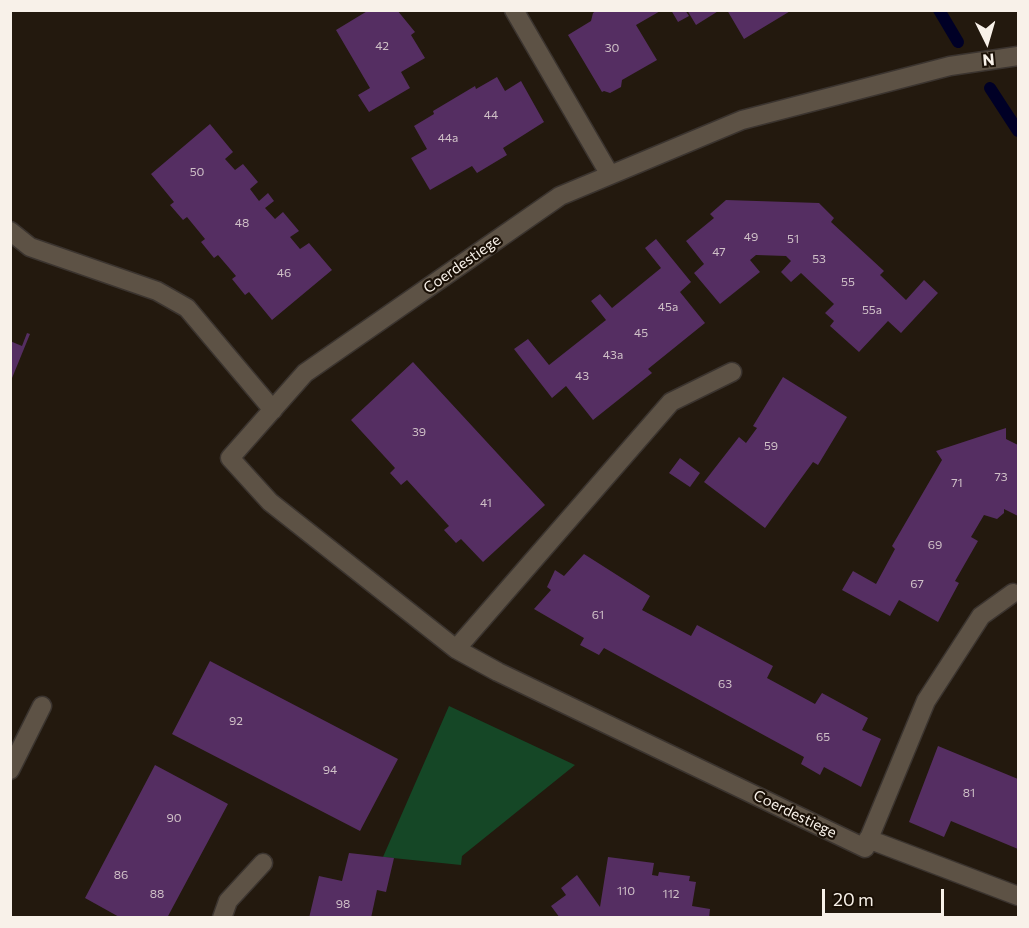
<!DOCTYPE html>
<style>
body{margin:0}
#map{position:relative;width:1029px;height:928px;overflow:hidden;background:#23190e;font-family:Commissioner,sans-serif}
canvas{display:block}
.frame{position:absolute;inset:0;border:12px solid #f8f1e9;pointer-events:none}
.north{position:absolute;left:957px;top:12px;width:60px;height:60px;-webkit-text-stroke:4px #1a1006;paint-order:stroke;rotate:175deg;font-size:16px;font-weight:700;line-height:24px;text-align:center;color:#f8f1e9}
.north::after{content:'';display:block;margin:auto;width:21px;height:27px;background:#f8f1e9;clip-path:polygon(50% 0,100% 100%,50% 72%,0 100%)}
.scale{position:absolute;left:822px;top:889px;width:122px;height:27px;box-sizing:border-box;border:3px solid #f8f1e9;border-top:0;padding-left:8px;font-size:18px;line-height:21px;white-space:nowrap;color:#f8f1e9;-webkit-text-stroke:4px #1a1006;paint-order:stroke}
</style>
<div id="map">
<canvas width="1029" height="928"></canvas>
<div class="frame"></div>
<div class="north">N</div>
<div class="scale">20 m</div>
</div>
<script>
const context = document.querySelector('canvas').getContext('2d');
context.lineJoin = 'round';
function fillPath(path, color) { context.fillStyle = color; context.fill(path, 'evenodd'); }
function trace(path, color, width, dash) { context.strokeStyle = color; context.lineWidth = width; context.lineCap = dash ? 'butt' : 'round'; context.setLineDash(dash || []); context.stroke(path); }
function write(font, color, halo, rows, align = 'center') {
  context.font = font + ' Commissioner,sans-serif'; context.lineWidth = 4.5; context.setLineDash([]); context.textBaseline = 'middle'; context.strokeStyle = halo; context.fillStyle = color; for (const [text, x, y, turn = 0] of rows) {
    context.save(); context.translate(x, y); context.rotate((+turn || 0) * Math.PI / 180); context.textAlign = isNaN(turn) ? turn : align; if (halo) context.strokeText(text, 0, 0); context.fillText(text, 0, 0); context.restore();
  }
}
fillPath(new Path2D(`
 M449 706 575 765 462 856 461 865 383 857Z`), '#154726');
trace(new Path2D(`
 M939 10 958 42
 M990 88 1018 131`), '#000026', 12);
fillPath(new Path2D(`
 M369 10H397L415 32 411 35 425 58 401 72 410 88 369 112 358 95 370 88 336 30Z
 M597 10H662L636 25 657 60 622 80 621 87 610 93 604 91 602 92 568 35 591 21 593 13Z
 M671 10H685L689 16 678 22Z
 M687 10H720L696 25Z
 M727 10H792L744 39Z
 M497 77 505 91 521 81 544 122 503 148 507 155 477 173 472 166 430 190 411 158 427 149 414 126 434 114 433 111 475 86 476 89Z
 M210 124 233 152 225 159 235 170 243 164 258 182 250 189 259 201 268 193 274 201 265 208 275 219 283 212 299 231 290 237 300 249 309 243 332 270 272 320 249 292 245 295 232 279 236 276 218 255 214 258 201 242 205 239 187 217 183 220 170 205 174 202 151 174Z
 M726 200 819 203 834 218 831 222 884 271 880 275 906 300 924 280 938 293 901 333 888 321 859 352 830 326 834 321 825 313 834 304 801 273 791 282 781 272 791 261 786 256 756 255 750 260 760 272 720 304 694 273 704 264 686 241 714 218 710 214Z
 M656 239 691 282 680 292 705 323 648 369 652 373 593 420 566 386 552 398 514 349 528 339 549 365 606 320 591 301 600 294 612 308 661 268 645 248Z
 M27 333 30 334 10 383V341L22 346Z
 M413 362 545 505 483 562 461 539 456 543 444 530 449 526 407 480 401 485 390 473 395 468 351 420Z
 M783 377 847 417 818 465 813 462 765 528 704 482 739 437 746 443 757 428 753 426Z
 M1006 428V439L1018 445V516L1004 509V513L997 519 984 515 971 537 978 541 955 581 959 583 938 622 899 600 890 616 842 590 853 571 876 584 895 549 892 546 942 460 936 451Z
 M680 458 700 473 690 487 669 473Z
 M584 554 650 596 642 610 691 636 697 625 773 666 767 678 815 704 822 693 868 718 862 730 881 739 861 787 824 767 820 775 801 764 804 757 604 648 599 655 580 645 584 638 534 609 551 590 547 587 555 570 564 576Z
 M210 661 398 759 360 831 172 734Z
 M938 746 1018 779V849L951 821 944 837 909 822Z
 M155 765 228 804 167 918H121L85 898Z
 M349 853 394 858 386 892 377 890 371 918H309L319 876 342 881Z
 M608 857 654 863 652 875 658 876 659 872 690 876 689 881 696 882 692 906 710 909 709 918H560L551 906 566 895 561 888 577 875 600 907Z`), '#552e62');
const minor = new Path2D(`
 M514 10 610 175
 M10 231 30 247 157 291 187 308 273 410
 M1013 593 981 616 926 701 865 848 498 672 456 649 270 502 230 458 305 373 560 196 742 120 950 66 1018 56
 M456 649 671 402 732 372
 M10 770 42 706
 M868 839 1018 896
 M222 918 228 901 263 863`);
trace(minor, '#3b342f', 21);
trace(minor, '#5d5245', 18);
write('12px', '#cfc0c7', null, [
 ["42",382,46],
 ["30",612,48],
 ["44",491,115],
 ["44a",448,138],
 ["50",197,172],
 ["48",242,223],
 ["49",751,237],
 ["51",793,239],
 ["47",719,252],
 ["53",819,259],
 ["46",284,273],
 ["55",848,282],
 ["45a",668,307],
 ["55a",872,310],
 ["45",641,333],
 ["43a",613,355],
 ["43",582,376],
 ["39",419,432],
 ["59",771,446],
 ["73",1001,477],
 ["71",957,483],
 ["41",486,503],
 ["69",935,545],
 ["67",917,584],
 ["61",598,615],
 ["63",725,684],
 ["92",236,721],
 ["65",823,737],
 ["94",330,770],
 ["81",969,793],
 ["90",174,818],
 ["86",121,875],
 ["110",626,891],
 ["88",157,894],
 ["112",671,894],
 ["98",343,904]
]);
write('15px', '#f8f1e9', '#1a1006', [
 ["Coerdestiege",462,264,-35],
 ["Coerdestiege",795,814,26]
]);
</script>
